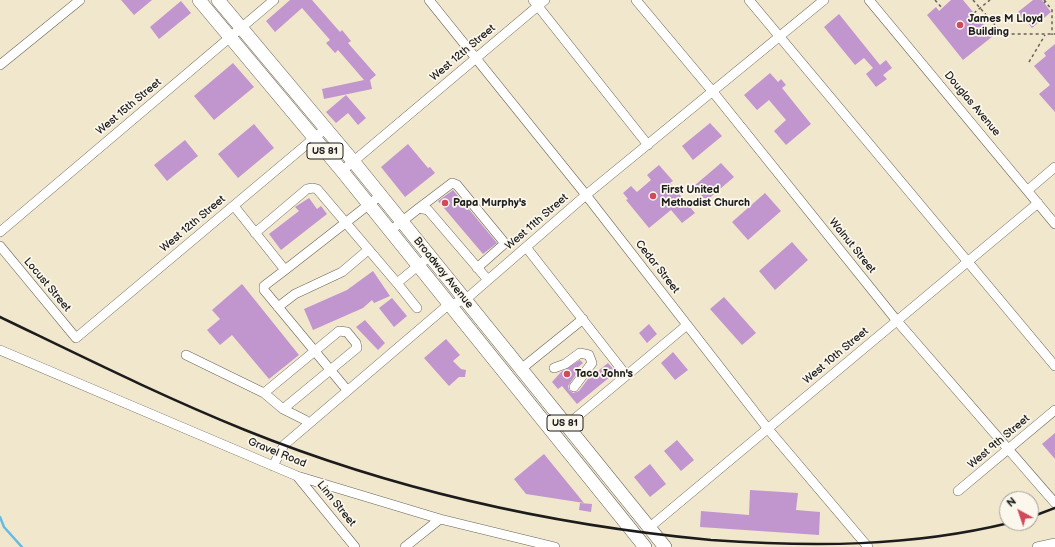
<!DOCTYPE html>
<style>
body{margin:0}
#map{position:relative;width:1055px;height:547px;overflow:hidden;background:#f1e7cc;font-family:"Balsamiq Sans",sans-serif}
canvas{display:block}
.north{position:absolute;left:999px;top:491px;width:40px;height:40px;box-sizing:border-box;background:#fbf7ec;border:1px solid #a29f99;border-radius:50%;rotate:320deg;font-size:11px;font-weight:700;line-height:16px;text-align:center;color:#1c1c1c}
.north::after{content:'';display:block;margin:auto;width:14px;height:18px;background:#d1495b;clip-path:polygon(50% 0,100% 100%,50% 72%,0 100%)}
</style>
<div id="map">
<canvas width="1055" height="547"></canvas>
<div class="north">N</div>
</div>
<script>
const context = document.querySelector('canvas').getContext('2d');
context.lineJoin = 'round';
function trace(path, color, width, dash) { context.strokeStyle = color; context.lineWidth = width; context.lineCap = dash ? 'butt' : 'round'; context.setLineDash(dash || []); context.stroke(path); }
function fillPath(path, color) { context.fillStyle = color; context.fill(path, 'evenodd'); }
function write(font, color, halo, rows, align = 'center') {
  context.font = font + ' "Balsamiq Sans",sans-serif'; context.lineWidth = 3.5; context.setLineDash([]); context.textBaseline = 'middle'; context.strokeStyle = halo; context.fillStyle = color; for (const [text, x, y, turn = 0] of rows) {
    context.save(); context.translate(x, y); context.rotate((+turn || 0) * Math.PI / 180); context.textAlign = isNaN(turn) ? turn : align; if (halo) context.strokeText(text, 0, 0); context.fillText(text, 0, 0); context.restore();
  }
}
trace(new Path2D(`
 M0 517 4 527 22 547`), '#65bbe1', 2.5);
fillPath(new Path2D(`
 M121 0H152L134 15Z
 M290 0H312L340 32 342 30 351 41 348 43 376 75 370 80 372 89 324 99 322 89 364 80 338 50 335 53 326 43 330 40 302 8 275 32 266 21Z
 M951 0H963L993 36 963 60 927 15 936 7 939 11Z
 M1033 0H1042L1051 12 1032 28 1028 23H1025L1018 12Z
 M181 1 191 13 159 39 150 27Z
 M839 14 880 65 886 60 892 68 883 75 887 79 876 87 866 74 873 68 864 58 855 65 824 27Z
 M1055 44V112L1039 94 1050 85 1034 66 1046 56 1044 53Z
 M233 63 254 87 214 120 194 96Z
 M770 73 778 82 781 79 786 85 782 88 811 124 786 145 774 131 786 120 769 100 757 110 744 95Z
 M346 95 366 118 358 125 348 113 336 123 326 112Z
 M710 123 722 136 693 160 682 146Z
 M254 124 274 148 238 178 218 154Z
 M185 140 198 156 167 181 154 165Z
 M408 144 428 168 430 167 435 173 405 197 381 167Z
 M721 163 734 177 706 201 694 186Z
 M659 165 673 181 670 183 695 213 682 223 671 210 649 228 626 200 628 199 623 193 631 186 637 192 651 180 647 175Z
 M453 190 497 243 483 254 438 201Z
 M765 193 781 211 748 240 732 222Z
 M309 198 317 209 321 206 327 214 281 250 269 234 299 211 295 207Z
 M792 242 808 260 775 290 759 271Z
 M373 271 390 296 374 303 372 300 363 308 313 330 304 309 347 290Z
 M242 284 299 355 269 379 232 335 220 345 207 330 220 319 212 310Z
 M724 297 756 333 742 345 710 309Z
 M392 298 407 316 394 327 379 308Z
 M365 320 385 343 378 350 356 327Z
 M649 324 657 334 647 343 639 333Z
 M446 339 460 355 453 361 461 369 466 370 465 377H459L449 386 424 358Z
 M673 352 688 370 675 380 661 363Z
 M580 360 583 363 577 368 579 370 568 386 569 390 573 393 579 391 588 379 608 363 616 372 577 404 562 386 558 389 552 382 561 372Z
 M1055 433V459L1042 444Z
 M677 440 694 460 681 471 664 451Z
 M544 454 584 503 526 494 514 479Z
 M650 464 666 484 650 497 634 477Z
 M750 490 798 493 796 510 820 512 819 535 700 527 701 511 749 515Z
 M580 503 592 504 591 512 579 510Z`), '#c195ce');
const minor = new Path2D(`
 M429 0 586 195 768 429 868 547
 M533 0 648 145
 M636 0 713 92 897 321 1055 503
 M749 0 1055 366
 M869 0 1055 224
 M0 65 80 0
 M342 171 545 0
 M1028 190 1055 167
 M234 206 285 270 381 195
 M419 208 452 183 457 185 503 241V245L477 268
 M390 231 419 208 428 210 488 280
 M0 232 274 0
 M255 233 307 189 313 188 317 189 397 283 430 256
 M0 246 76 338 325 129
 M526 247 626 375
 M285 270 264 286V290L347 390
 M397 283 417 308
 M278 307 295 294 342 272 368 250
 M0 350 297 476 440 519 555 547
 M186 355 264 393
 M554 368 565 364 580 353 589 355 592 363 574 387
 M521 369 583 319
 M283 409 357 348 356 343 347 332 339 331 264 393 283 409 305 420 308 424
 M567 425 687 325
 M273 466 284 445 448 305 465 300 586 195 824 0
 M297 476 355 547
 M958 491 1055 410
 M650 527 1038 203
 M405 547 440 519
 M1037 547 1055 543`);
const highway = new Path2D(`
 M199 0 342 171 645 547
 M218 0 353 161 665 547`);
trace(minor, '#67635a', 10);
trace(highway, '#67635a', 14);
trace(new Path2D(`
 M935 0 942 8
 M973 0 1003 34H1055
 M1044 0 1052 10V35
 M1044 3 1047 0
 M974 13 990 0
 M1029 62 1045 35`), '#67635a', 1.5, [3, 3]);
trace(minor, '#fff', 9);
trace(highway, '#fff', 13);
trace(new Path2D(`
 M0 317C81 356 161 396 245 430 394 490 551 525 711 540 812 547 910 547 1009 523
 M1031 517 1055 508`), '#1c1c1c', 2.5);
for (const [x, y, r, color] of [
 [960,25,4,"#d1495b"],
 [653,196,4,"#d1495b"],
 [445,203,4,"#d1495b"],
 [567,374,4,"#d1495b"]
]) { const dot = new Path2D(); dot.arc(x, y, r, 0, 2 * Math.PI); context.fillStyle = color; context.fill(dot); trace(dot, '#fbf7ec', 1.5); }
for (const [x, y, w] of [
 [325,151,36],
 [565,423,36]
]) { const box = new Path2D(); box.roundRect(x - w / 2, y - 8, w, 16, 3); context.fillStyle = '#fbf7ec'; context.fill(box); trace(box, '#1c1c1c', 1); }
write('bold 10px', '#1c1c1c', null, [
 ["US 81",325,151],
 ["US 81",565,423]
]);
write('bold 11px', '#1c1c1c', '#fbf7ec', [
 ["James M Lloyd",968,19],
 ["Building",968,32],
 ["First United",661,190],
 ["Methodist Church",661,203],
 ["Papa Murphy's",453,203],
 ["Taco John's",575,374]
], 'left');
write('11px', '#1c1c1c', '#fbf7ec', [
 ["West 12th Street",463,53,-40],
 ["Douglas Avenue",972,104,50],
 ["West 15th Street",129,107,-40],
 ["West 11th Street",537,222,-41],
 ["West 12th Street",193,224,-40],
 ["Walnut Street",852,246,51],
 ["Cedar Street",657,267,52],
 ["Broadway Avenue",443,273,51],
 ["Locust Street",47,285,50],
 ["West 10th Street",836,356,-40],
 ["West 9th Street",999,442,-40],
 ["Gravel Road",277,453,22],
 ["Linn Street",336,504,51]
]);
</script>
